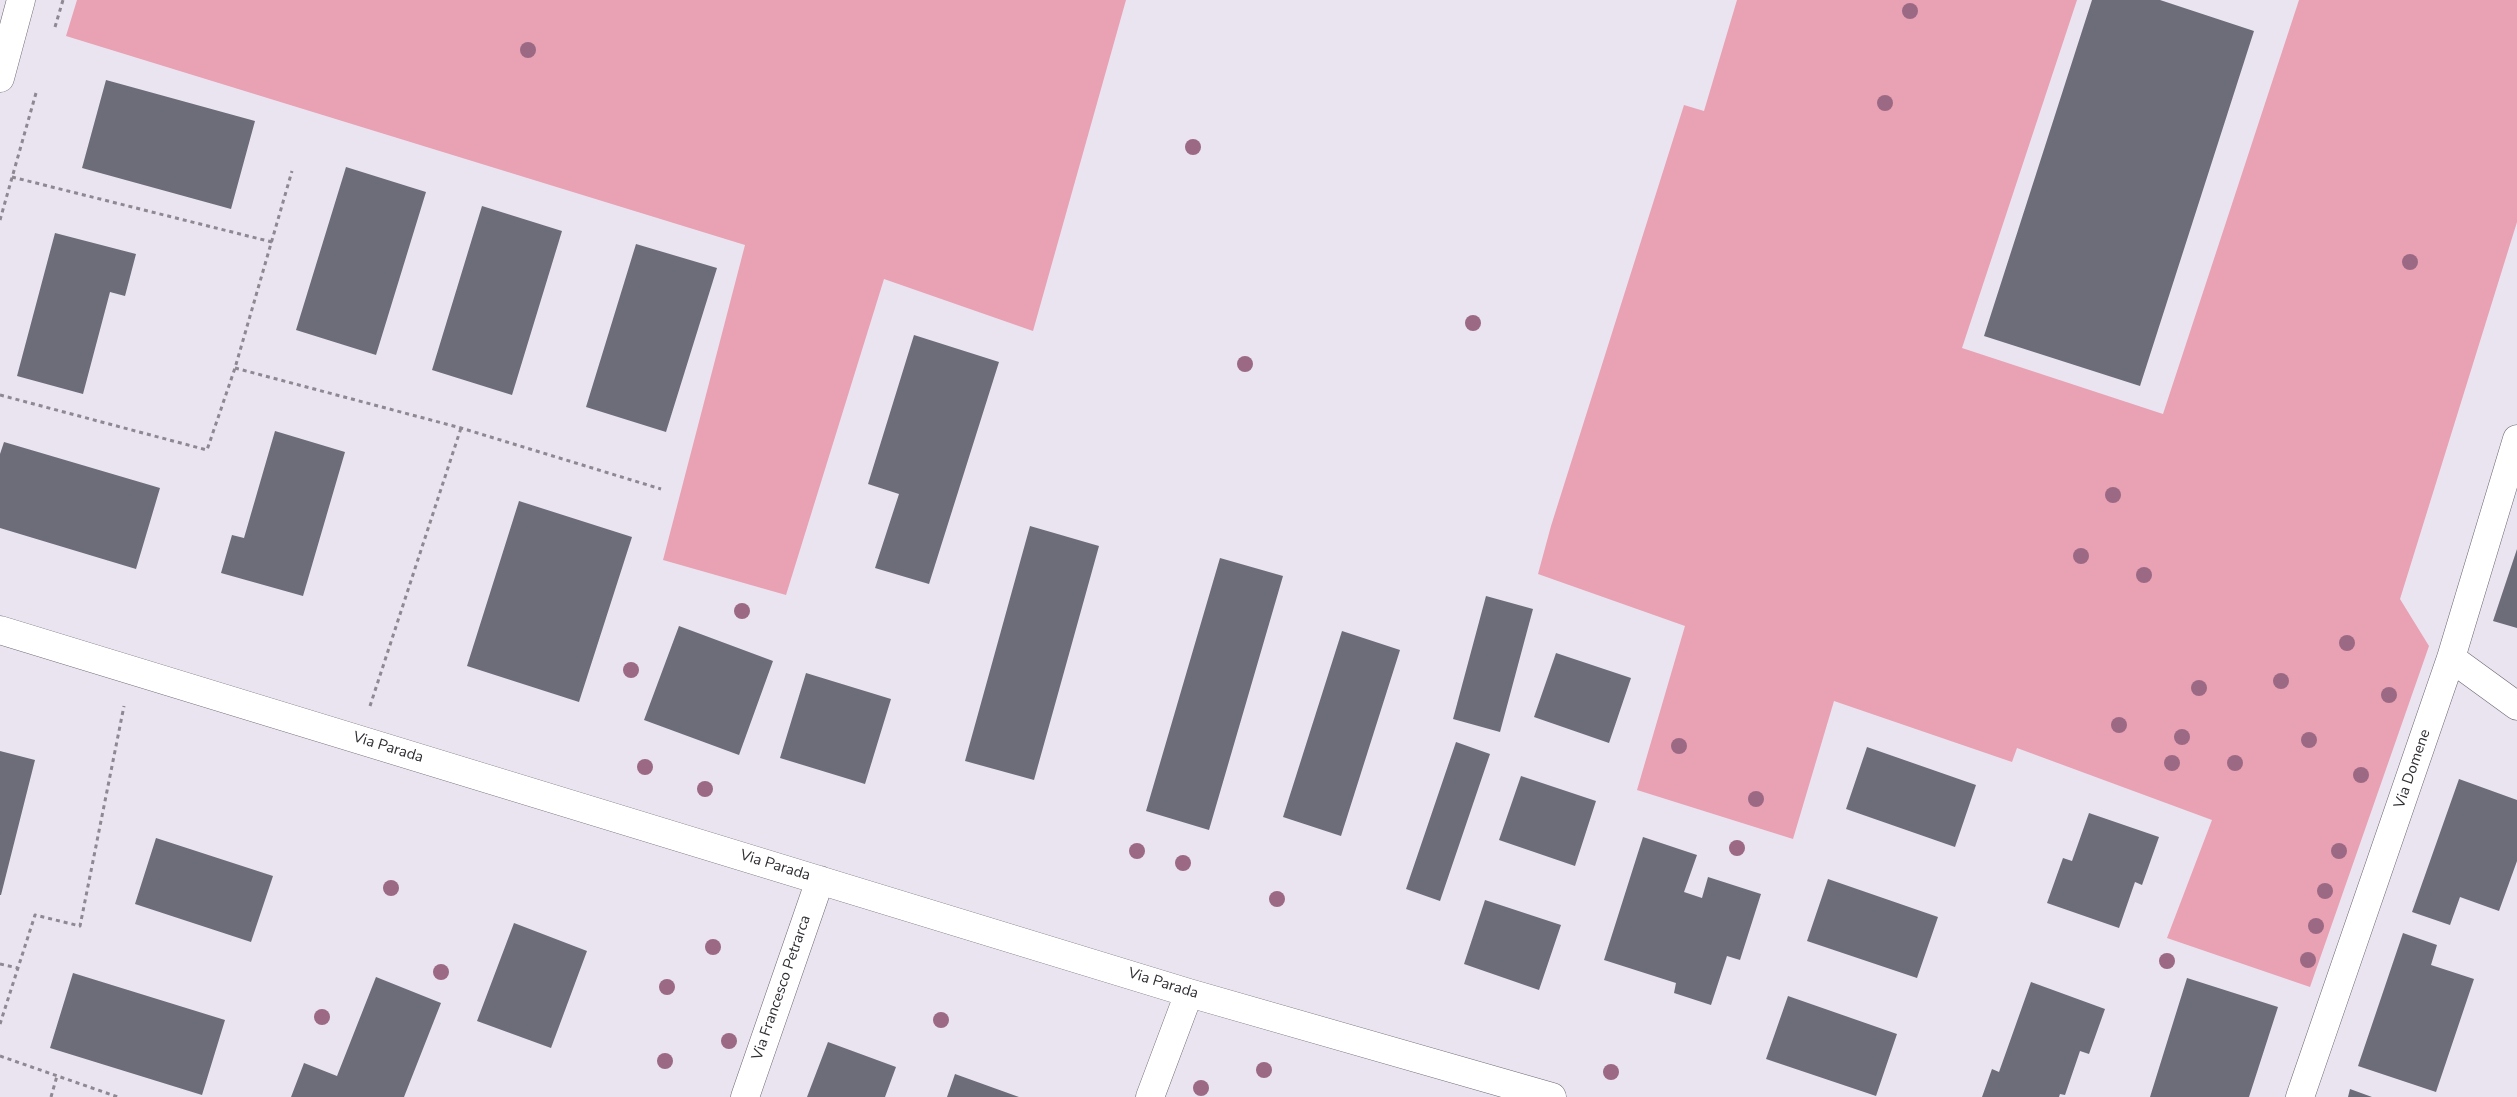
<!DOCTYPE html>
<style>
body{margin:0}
canvas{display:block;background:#eae3f0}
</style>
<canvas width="2517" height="1097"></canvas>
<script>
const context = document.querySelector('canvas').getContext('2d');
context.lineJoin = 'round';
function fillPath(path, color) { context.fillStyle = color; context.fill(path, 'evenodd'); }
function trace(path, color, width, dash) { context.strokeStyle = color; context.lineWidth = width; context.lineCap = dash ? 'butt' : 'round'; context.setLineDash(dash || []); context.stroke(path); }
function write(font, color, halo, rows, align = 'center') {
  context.font = font + ' "Nunito Sans",sans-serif'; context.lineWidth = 5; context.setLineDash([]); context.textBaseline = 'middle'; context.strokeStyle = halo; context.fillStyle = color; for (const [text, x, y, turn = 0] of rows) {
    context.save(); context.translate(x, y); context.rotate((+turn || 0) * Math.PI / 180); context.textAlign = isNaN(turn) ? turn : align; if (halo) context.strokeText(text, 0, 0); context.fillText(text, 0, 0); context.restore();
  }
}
fillPath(new Path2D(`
 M77 0H1126L1033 331 884 279 786 595 663 560 745 245 66 36Z
 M1737 0H2077L1962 348 2163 414 2299 0H2517V222L2400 599 2429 646 2310 987 2167 938 2212 820 2017 748 2012 762 1834 701 1793 839 1637 790 1685 626 1538 574 1551 526 1684 105 1704 111Z`), '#e9a2b4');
fillPath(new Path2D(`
 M2092 0H2160L2254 31 2140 386 1984 336Z
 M106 80 255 121 231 209 82 168Z
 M346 167 426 192 376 355 296 330Z
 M482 206 562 231 512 395 432 370Z
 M55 233 136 254 125 296 110 292 83 394 17 376Z
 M636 244 717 268 666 432 586 407Z
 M914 335 999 362 929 584 875 568 899 494 868 484Z
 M275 431 345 452 303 596 221 573 232 535 244 538Z
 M4 442 160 488 136 569 0 528V454Z
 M519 501 632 537 579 702 467 666Z
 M1030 526 1099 546 1034 780 965 761Z
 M2517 549V628L2493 621Z
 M1220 558 1283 576 1209 830 1146 811Z
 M1486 596 1533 609 1500 732 1453 719Z
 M679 626 773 661 739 755 644 720Z
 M1342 631 1400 650 1341 836 1283 817Z
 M1556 653 1631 678 1609 743 1534 717Z
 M806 673 891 699 865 784 780 758Z
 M1456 742 1490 754 1440 901 1406 889Z
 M1867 747 1976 785 1955 847 1846 809Z
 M0 751 35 760 1 895H0Z
 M1521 776 1596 801 1575 866 1499 840Z
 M2459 779 2517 800V861L2499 911 2460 897 2450 925 2412 912Z
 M2089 813 2159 837 2142 885 2135 882 2119 928 2047 903 2063 858 2072 861Z
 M1643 837 1697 855 1684 892 1702 898 1708 877 1761 894 1740 960 1727 956 1711 1005 1674 993 1676 983 1604 960Z
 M156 838 273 876 251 942 135 904Z
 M1828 879 1938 917 1917 978 1807 941Z
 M1485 900 1561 925 1539 990 1464 964Z
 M514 923 587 951 551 1048 477 1021Z
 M2403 933 2437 945 2431 965 2474 979 2436 1092 2358 1066Z
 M73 973 225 1020 202 1095 50 1048Z
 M376 977 441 1003 404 1097H291L304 1063 337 1076Z
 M2187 978 2278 1007 2249 1097H2150Z
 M2031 982 2105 1009 2089 1054 2080 1051 2065 1095 2060 1094 2059 1097H1982L1992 1069 1999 1072Z
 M1788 996 1897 1034 1876 1096 1766 1059Z
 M828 1042 896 1067 885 1097H807Z
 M955 1074 1019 1097H947Z
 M2350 1089 2372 1097H2348Z`), '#6d6d79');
const minor = new Path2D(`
 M0 78 21 0
 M0 630 1189 993 1552 1097
 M2451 658 2517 706
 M745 1097 820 880
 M1150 1097 1189 993
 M2300 1097 2451 658 2517 439`);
trace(minor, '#6e6772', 29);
trace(new Path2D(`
 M55 27 63 0
 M12 177 272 242
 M0 220 36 93
 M235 368 461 428 661 489
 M0 395 207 450 235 368 292 171
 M370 706 461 428
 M0 964 18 968
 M0 1024 35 915 80 926 124 706
 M0 1056 118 1097
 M51 1097 57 1076`), '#8d8891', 3, [4, 4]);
trace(minor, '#fff', 28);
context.fillStyle = '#9c6984';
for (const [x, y] of [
 [1910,11],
 [528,50],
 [1885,103],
 [1193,147],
 [2410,262],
 [1473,323],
 [1245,364],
 [2113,495],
 [2081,556],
 [2144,575],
 [742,611],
 [2347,643],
 [631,670],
 [2281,681],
 [2199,688],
 [2389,695],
 [2119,725],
 [2182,737],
 [2309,740],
 [1679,746],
 [2172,763],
 [2235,763],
 [645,767],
 [2361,775],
 [705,789],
 [1756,799],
 [1737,848],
 [1137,851],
 [2339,851],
 [1183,863],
 [391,888],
 [2325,891],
 [1277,899],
 [2316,926],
 [713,947],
 [2308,960],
 [2167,961],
 [441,972],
 [667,987],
 [322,1017],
 [941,1020],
 [729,1041],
 [665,1061],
 [1264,1070],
 [1611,1072],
 [1201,1088]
]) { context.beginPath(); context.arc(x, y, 8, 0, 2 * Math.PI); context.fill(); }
write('15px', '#312e33', '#fff', [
 ["Via Parada",388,748,17],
 ["Via Domene",2413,769,-71],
 ["Via Parada",775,866,17],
 ["Via Parada",1163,984,17],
 ["Via Francesco Petrarca",782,988,-71]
]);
</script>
